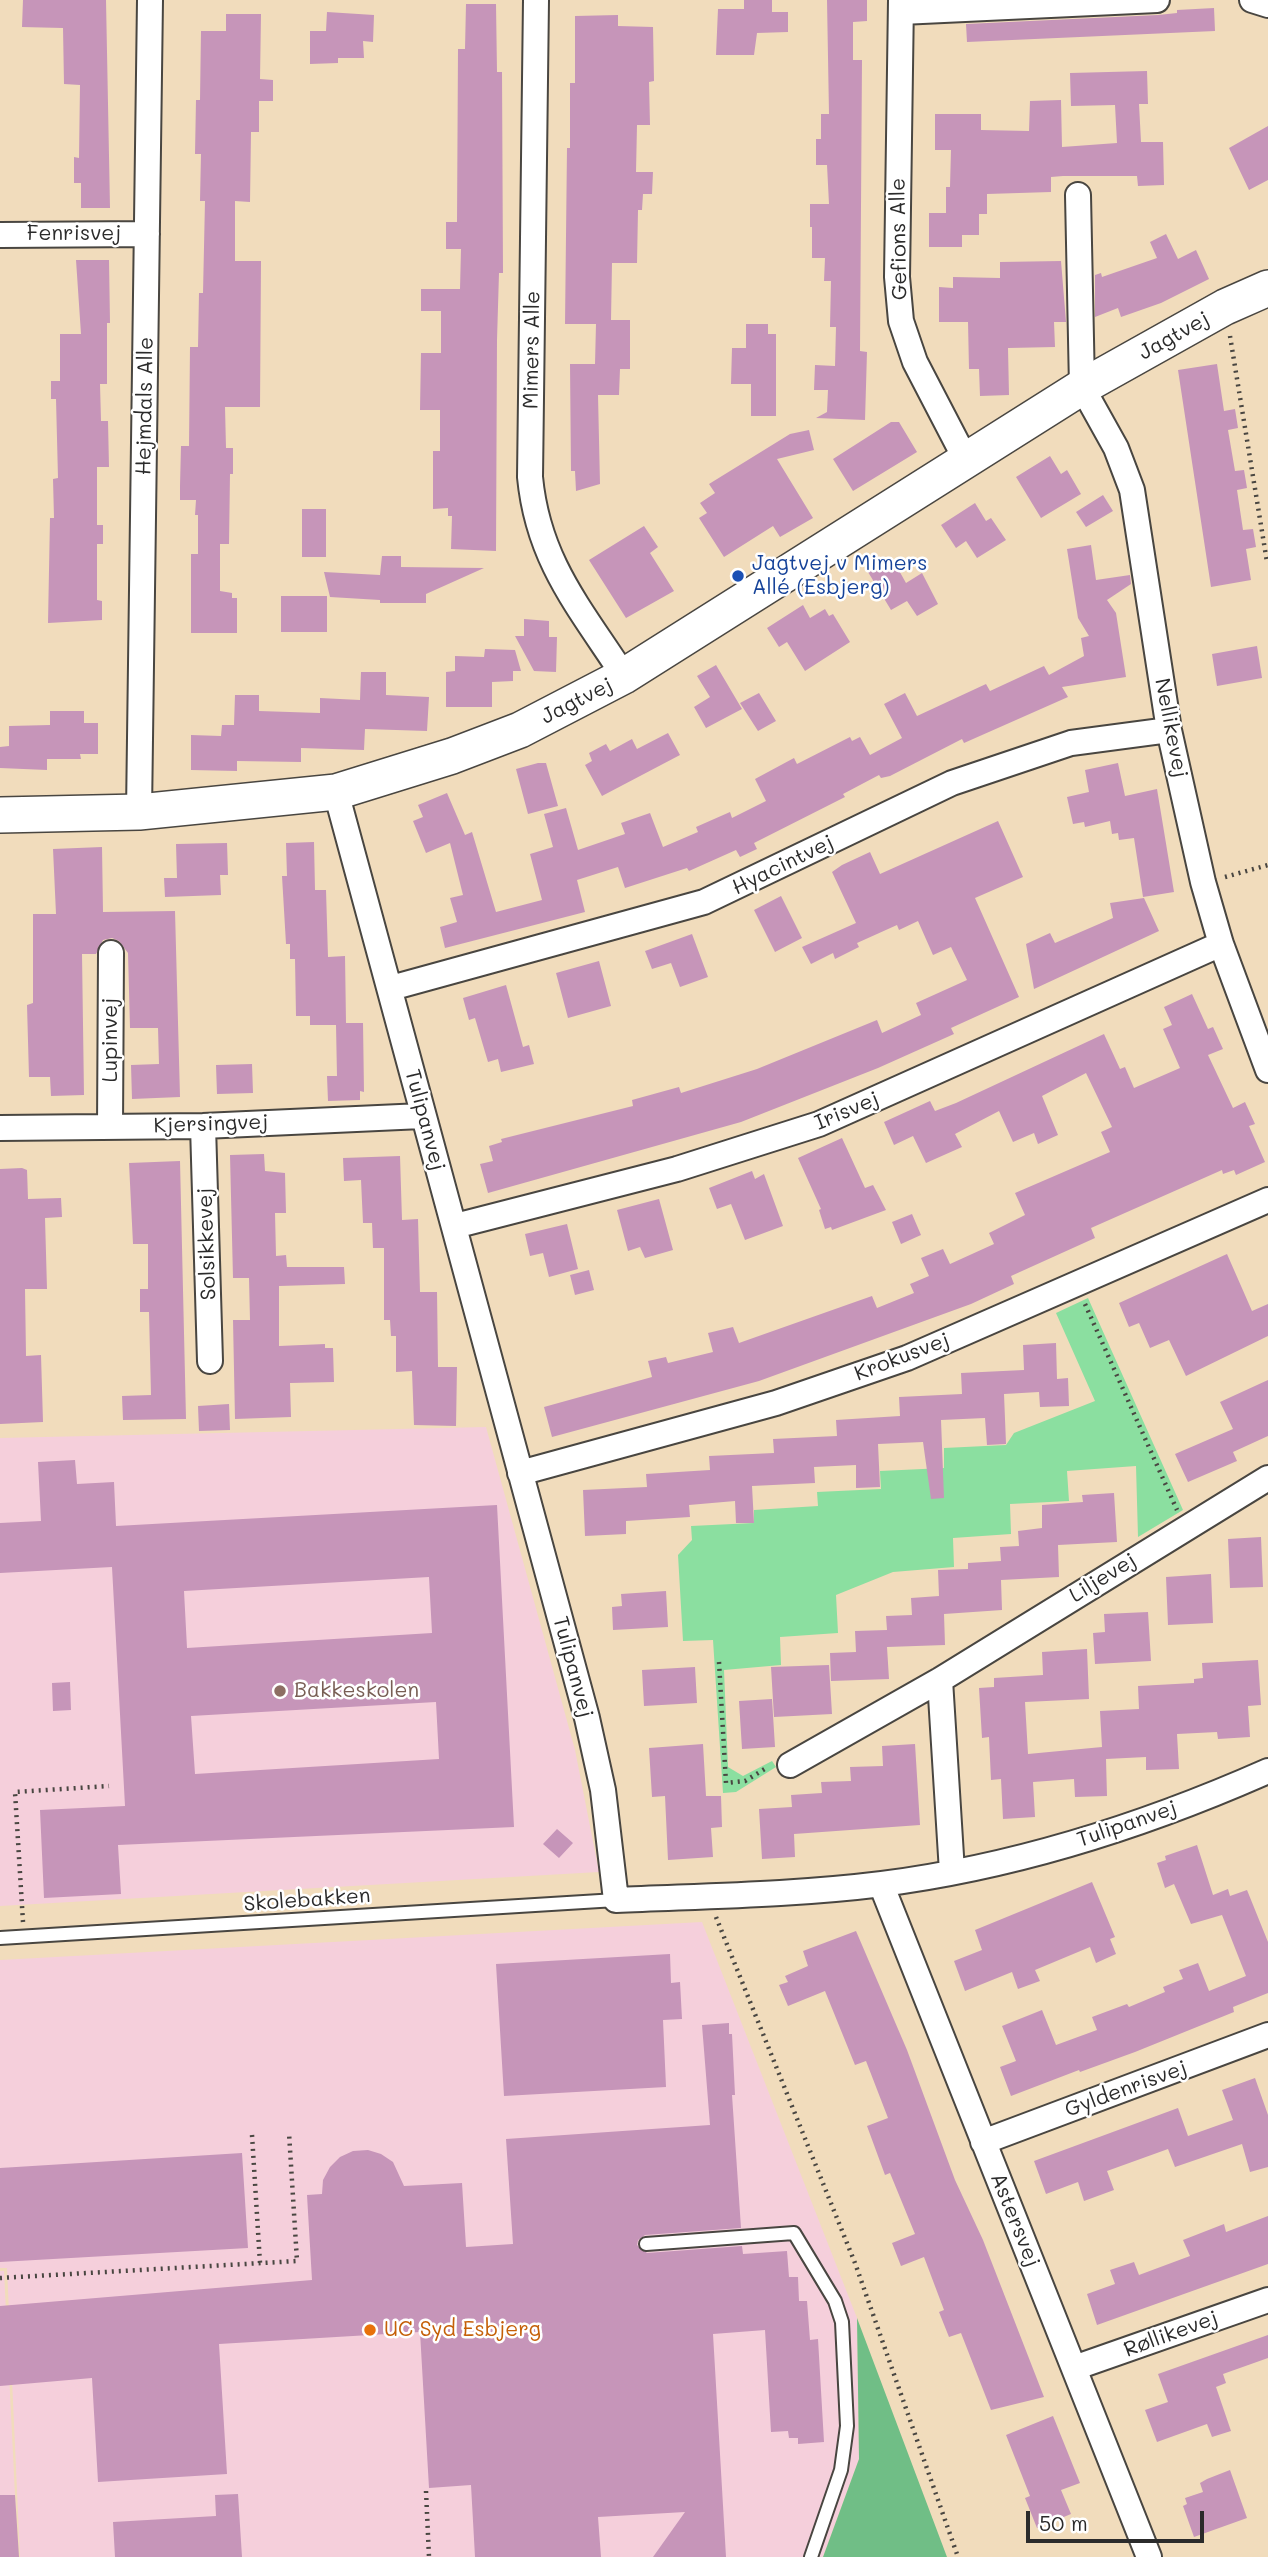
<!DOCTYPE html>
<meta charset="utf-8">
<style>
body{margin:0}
#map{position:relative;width:1268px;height:2557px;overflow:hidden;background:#f1dcbc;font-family:Mali,sans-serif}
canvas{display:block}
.scale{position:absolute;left:1026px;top:2511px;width:178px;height:32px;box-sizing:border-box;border:4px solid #2b2b2b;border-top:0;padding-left:9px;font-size:21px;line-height:24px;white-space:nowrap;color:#2b2b2b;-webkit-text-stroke:5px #fff;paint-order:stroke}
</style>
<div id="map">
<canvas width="1268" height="2557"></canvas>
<div class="scale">50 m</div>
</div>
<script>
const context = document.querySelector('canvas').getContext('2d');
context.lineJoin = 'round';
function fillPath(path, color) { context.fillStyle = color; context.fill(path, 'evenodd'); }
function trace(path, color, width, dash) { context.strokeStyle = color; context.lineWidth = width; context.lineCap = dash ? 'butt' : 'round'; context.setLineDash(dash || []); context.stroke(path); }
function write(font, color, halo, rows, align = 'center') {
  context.font = font + ' Mali,sans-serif'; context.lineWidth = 5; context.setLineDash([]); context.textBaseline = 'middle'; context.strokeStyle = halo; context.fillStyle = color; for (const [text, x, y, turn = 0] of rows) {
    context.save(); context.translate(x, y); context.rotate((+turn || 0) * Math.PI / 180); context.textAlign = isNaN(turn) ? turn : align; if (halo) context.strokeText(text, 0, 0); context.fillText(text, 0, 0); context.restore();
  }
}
fillPath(new Path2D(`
 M486 1427 575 1750 599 1872 0 1906V1438Z
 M702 1922 857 2318 859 2459 823 2557H20L7 2268H0V1960Z
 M0 2271H4L18 2557H0Z`), '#f5cfdb');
fillPath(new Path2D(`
 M1088 1298 1183 1510 1138 1537 1136 1466 1067 1471 1069 1501 1010 1504 1011 1534 953 1538 954 1567 893 1572 836 1595 838 1633 780 1637 781 1665 724 1670 728 1767 743 1776 772 1761 776 1767 736 1792 723 1793 713 1640 683 1641 678 1555 692 1540 691 1526 754 1523V1510L818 1506 817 1492 881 1489 880 1471 944 1468V1448L1006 1445 1014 1433 1095 1401 1056 1313Z`), '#8bdfa0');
fillPath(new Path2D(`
 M857 2318 947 2557H823L859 2459Z`), '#70be86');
fillPath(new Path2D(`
 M23 0H106L110 208H81V183H74V157L79 158 80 85 64 84 63 28 22 27Z
 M744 0H772V12H788V32L757 33 754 55H716L718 9H744Z
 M827 0H867V21L853 22V60H862L860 351 867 352 865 420 816 418 827 412 828 390H814L815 365 835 366 836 327H830L831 281H824L825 258H812V227H810V204H829L827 165H816V139H821V114H829Z
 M466 4H496L497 72H502L503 273H499L497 340 496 551 451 549 452 516H448V508L433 509V451H440V410H420L421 353H441V311H421V289H460L461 249H446V222H457L458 49H465Z
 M1214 8 1215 31 967 42 966 24 1158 15 1177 13V10Z
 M327 12 374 15 373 42 363 41 364 58H338V63L310 64V31H326Z
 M226 14H261L260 79 273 80V101H259V132H251L250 202 235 201V261H261L260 407H225L226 448H233V474H230L229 544H220V591L232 593V598H237V633H191V554H198V515H195L196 500H180V486L181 446H189L190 347H198L199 293H203L205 201H200L201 154H195L196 100H200L201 31H226Z
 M618 15V26L653 27 654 81 649 82 650 125H637L636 172H653L652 194H643L642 210H638L637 263H612L611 320H630V369H620L619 395H598L600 484 576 491 575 471H571L570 364H595L596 324H565L567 148H570V83H575V16Z
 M1147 71 1148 104H1139L1141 142H1163L1164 185 1138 186 1137 176H1063L1051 177V192L987 194V214H979V235H962V247H929V213H946V187H950L951 150H935V114H981V130L1029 131 1030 101 1061 100 1062 147 1117 143 1115 105 1071 106 1070 73Z
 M1268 126V180L1249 190 1229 148Z
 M1166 234 1178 259 1196 250 1209 279 1161 303 1121 317 1118 308 1095 317V275L1101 273 1102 277 1157 258 1150 242Z
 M76 260H109L110 323H107V384H100L101 421H108L109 467H97V525H103V544H97V600L102 601V620L48 623 50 518H54L53 479 58 478 56 399H51V381H60V334H81Z
 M1061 261 1066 322H1054L1055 347 1008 348 1009 395 980 396 979 369H969L968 322H939V287L953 288V277L1000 278V262Z
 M746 324H768V334H776V416H751V384H731L732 348H746Z
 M1217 364 1224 411 1235 409 1238 428 1228 430 1235 471 1244 470 1247 488 1237 490 1243 530 1253 529 1256 547 1246 549 1251 580 1211 587 1178 370Z
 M891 422H899L917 452 853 491 833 459Z
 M809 430 814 450 777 459 813 518 780 537 773 526 724 557 699 518 707 513 700 503 715 493 709 484 790 434Z
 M1050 456 1061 474 1067 470 1081 494 1041 518 1016 477Z
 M1103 495 1113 511 1086 527 1076 512Z
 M975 503 986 521 991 518 1006 540 977 558 966 541 956 548 941 525Z
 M302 509H326V557H302Z
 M644 526 658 547 650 553 674 591 626 618 589 560Z
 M1091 545 1096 580 1130 575 1131 584 1107 600 1116 613 1126 677 1062 687 1068 697 964 743 962 739 890 776 881 778 879 775 843 794 845 797 754 843 757 849 740 857 736 850 689 871 687 868 625 888 618 867 577 880 585 912 445 948 440 927 457 922 450 898 463 895 450 843 426 853 413 821 423 817 418 805 447 793 465 835 472 832 496 912 542 900 530 854 553 847 544 814 566 808 578 850 625 834 621 823 650 813 663 847 698 832 696 827 730 812 732 818 766 801 755 779 794 758 797 764 850 737 852 741 860 737 870 755 902 738 884 704 905 693 917 716 986 684 990 691 1044 666 1049 675 1084 656 1081 638 1089 636 1078 618 1067 549Z
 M382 556H401V567L484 568 426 594V603H380V600L330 597 324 572 380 575Z
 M892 558 906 583 922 573 938 604 917 616 907 601 891 610 868 572Z
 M281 596H327V632H281Z
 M803 605 810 618 825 609 829 616 833 614 850 642 805 671 787 642 779 647 767 628Z
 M524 619 549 621V637H557L556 672 534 671 515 636H524Z
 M1257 646 1262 678 1217 686 1212 654Z
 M485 649 515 650 521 671H513V681L492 682V707H446V672L455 671V656L484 657Z
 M716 665 742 709 706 728 694 707 710 697 697 676Z
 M361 672H386V695L429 697 427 731 365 729 364 750 301 748V762L237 761V771L191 770V735L221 736 222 725H234L235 695H259V711L320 713V698L360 700Z
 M759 693 776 721 758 731 740 703Z
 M50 711H84V723H98V754H80L81 759H47V770L0 768V747L9 746V726L50 725Z
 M668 733 680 755 602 796 585 765 592 761 589 753 606 744 610 751 632 739 637 749Z
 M538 763H546L558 806 528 814 516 769Z
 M1118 763 1125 796 1157 789 1174 892 1143 897 1134 838 1119 840 1118 833 1112 834 1110 821 1085 827 1084 822 1073 824 1067 797 1089 792 1085 770Z
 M998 821 1023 877 975 898 1019 997 951 1028 954 1034 878 1068 741 1122 488 1193 480 1164 493 1161 489 1146 502 1142 501 1139 633 1106 632 1100 679 1087 681 1093 757 1069 877 1020 882 1033 921 1015 916 1003 967 980 951 947 933 955 918 921 899 930 897 925 857 943 859 947 835 959 833 953 811 964 802 947 856 923 832 872 842 865 870 852 880 874Z
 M314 842 315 890H326L328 957 345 956 346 1023H363L364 1092 360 1091V1100L328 1101 327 1076H337L336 1025H310V1016H296L295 959H290V944H286L282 876H287L286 843Z
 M227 843 228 875H220L221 895 165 897 164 878H177L176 844Z
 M102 847 103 912 175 911 180 1097 132 1099 131 1065 159 1064 158 1028H130L128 953 119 941 112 938 103 940 96 954H82L84 1095 51 1096 50 1077H29L27 1005 33 1003V914H56L53 849Z
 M781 896 802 938 775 952 754 910Z
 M1144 898 1159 931 1034 989 1026 944 1050 933 1055 943 1113 918 1110 903Z
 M692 934 708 977 680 987 671 963 652 969 645 951Z
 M599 961 611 1006 568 1018 556 973Z
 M506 985 523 1047 529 1045 534 1064 501 1072 498 1059 488 1062 475 1018 469 1020 463 998Z
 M1192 994 1208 1029 1213 1027 1223 1049 1208 1055 1233 1108 1245 1102 1255 1124 1249 1126 1265 1162 1236 1175 1234 1170 1223 1174 1222 1170 1091 1228 1095 1238 1011 1276 1014 1284 971 1304 759 1381 552 1437 544 1407 652 1377 648 1361 666 1357 668 1363 713 1352 708 1333 733 1327 739 1343 872 1296 877 1308 914 1293 910 1284 929 1276 921 1258 943 1249 950 1264 994 1244 989 1233 1025 1215 1015 1193 1110 1152 1101 1132 1112 1127 1086 1073 1042 1096 1058 1135 1038 1144 1034 1133 1013 1142 999 1111 955 1134 962 1147 926 1163 913 1136 894 1145 884 1122 930 1101 935 1111 956 1103 1104 1034 1120 1069 1125 1067 1134 1088 1180 1068 1163 1029 1172 1025 1164 1007Z
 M252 1064 253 1093 217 1094 216 1065Z
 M842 1138 865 1188 873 1185 886 1210 832 1230 831 1227 825 1229 819 1210 821 1209 798 1158Z
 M264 1154 265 1171 285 1173 286 1213H275L276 1256 286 1255 287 1267H344L345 1284 279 1286V1346L325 1344V1348H333L334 1382 290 1383 291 1417 235 1419 233 1320H250L249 1278H233L230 1155Z
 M400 1156 402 1220 418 1219 420 1292H437L438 1367H457L456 1426 414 1425 412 1371 396 1372V1336H391L390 1320H384V1248H373L372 1223H363L361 1180 344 1181 343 1158Z
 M180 1161 186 1419 123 1420 122 1396 151 1395 149 1312H140V1289H148V1244H133L129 1163Z
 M22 1168 27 1170 28 1199 61 1198 62 1217 45 1218 47 1289H25L26 1356 41 1355 43 1422 0 1424V1169Z
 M752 1171 755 1179 764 1174 783 1226 745 1240 731 1204 717 1209 709 1188Z
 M659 1199 673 1250 645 1258 640 1247 628 1251 617 1210Z
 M912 1214 921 1235 901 1244 892 1222Z
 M567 1224 578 1269 549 1277 543 1253 530 1256 525 1234Z
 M1227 1254 1252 1311 1268 1304V1336L1186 1376 1169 1340 1150 1348 1139 1323 1129 1327 1119 1303Z
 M589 1270 594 1290 575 1295 570 1275Z
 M1056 1343 1057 1379 1068 1378 1069 1406 1040 1407 1039 1392 1004 1394 1006 1444 987 1445 985 1418 941 1420 944 1498 931 1499 923 1442 878 1444 880 1487 856 1488V1465L814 1467 815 1483 752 1486 754 1523H736L735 1501 689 1505 690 1517 626 1521V1534L585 1536 583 1490 647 1487 646 1474 710 1470 709 1456 774 1453 773 1439 837 1436 836 1420 900 1416 899 1397 962 1394 961 1373 1024 1370 1023 1345Z
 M1268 1380V1436L1233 1452 1237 1461 1188 1482 1175 1454 1233 1429 1220 1402Z
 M229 1404 230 1430 199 1431 198 1406Z
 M75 1460 77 1484 114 1482 116 1526 497 1505 514 1827 118 1845 121 1894 44 1898 40 1810 125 1806 112 1567 0 1573V1523L41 1521 38 1462ZM429 1577 432 1633 187 1648 184 1591ZM436 1702 439 1759 195 1774 191 1716Z
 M1114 1493 1117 1542 1058 1545 1059 1577 1001 1580 1002 1610 944 1614 945 1645 887 1647 889 1679 831 1681 830 1653 856 1652 855 1631 887 1630 886 1616 912 1615 911 1598 939 1596 938 1570 968 1569V1563L1001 1561 1000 1547 1019 1546 1018 1531 1042 1528V1505L1083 1502 1082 1495Z
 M1261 1537 1263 1587 1230 1588 1228 1539Z
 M1211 1574 1213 1623 1168 1625 1166 1577Z
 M666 1591 668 1627 613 1630 612 1607 622 1606 621 1594Z
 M1148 1612 1151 1661 1095 1664 1093 1633 1105 1632 1104 1614Z
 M1087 1649 1089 1699 1025 1702 1028 1754 1102 1747 1100 1711 1139 1709 1138 1686 1194 1683V1679L1203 1678 1202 1663 1258 1660 1261 1705 1248 1706 1250 1737 1218 1739 1217 1732 1177 1734 1179 1769 1146 1770V1757L1106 1759 1107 1796 1075 1797 1074 1779 1033 1782 1035 1817 1003 1819 1001 1779 991 1780 989 1737 982 1738 979 1688 994 1687V1678L1043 1675 1042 1652Z
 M829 1665 832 1714 774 1717 771 1667Z
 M695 1667 697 1703 644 1706 642 1670Z
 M70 1682 71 1710 53 1711 52 1683Z
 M772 1699 775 1747 742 1749 739 1701Z
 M703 1744 706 1796H721L722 1827 711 1828 713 1857 668 1860 665 1796 652 1797 649 1748Z
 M915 1744 920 1825 794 1834 795 1857 762 1859 759 1809 792 1807 791 1795 822 1793 821 1782 851 1781 850 1767 883 1766 882 1746Z
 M557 1829 573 1843 559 1858 543 1844Z
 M1197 1845 1213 1895 1228 1889 1230 1896 1247 1890 1268 1942V1993L1233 2007 1234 2012 1135 2052 1080 2072 1079 2070 1011 2096 1000 2067 1016 2061 1002 2026 1042 2010 1056 2045 1097 2030 1092 2017 1127 2004 1129 2007 1165 1992 1163 1987 1183 1979 1179 1970 1198 1963 1209 1991 1246 1976 1222 1915 1191 1924 1174 1884 1165 1888 1157 1863 1166 1860 1165 1856Z
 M1092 1882 1115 1937 1110 1939 1116 1954 1096 1963 1090 1947 1035 1970 1040 1981 1018 1989 1012 1972 965 1991 954 1961 982 1950 975 1930Z
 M856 1931 907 2050 955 2180 983 2240 1044 2397 991 2410 961 2333 949 2337 939 2312 944 2310 924 2257 901 2266 892 2243 915 2234 890 2173 885 2175 867 2126 888 2118 866 2061 855 2065 825 1991 788 2006 779 1985 788 1982 785 1976 808 1966 803 1951Z
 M670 1954 671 1983 680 1982 682 2019 663 2020 666 2087 504 2096 496 1964Z
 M729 2023V2034H732L735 2095H732L741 2228 645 2235 638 2240 637 2245 647 2253 742 2246 743 2254 787 2251 789 2277H798L799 2301H807L810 2340 818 2339 824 2442 798 2444V2438H789L788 2431 771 2432 765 2330 713 2334 726 2557H653L685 2512 598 2517 601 2557H475L471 2485 429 2488 420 2332 219 2344 227 2474 98 2482 92 2378 0 2386V2306L312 2280 307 2195 322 2194 323 2180 330 2167 340 2157 353 2151 368 2150 381 2154 393 2162 404 2186 462 2183 466 2247 513 2244 506 2139 710 2125 702 2025Z
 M1255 2078 1268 2115V2167L1250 2172 1242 2144 1175 2167 1168 2149 1107 2171 1114 2190 1084 2201 1078 2182 1046 2194 1034 2161 1178 2108 1188 2136 1233 2120 1222 2090Z
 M242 2153 248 2248 0 2262V2168Z
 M1268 2216V2264L1097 2325 1087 2294 1115 2284 1110 2270 1134 2262 1139 2275 1190 2256 1183 2240 1224 2224 1226 2232Z
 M1268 2335V2358L1223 2374 1226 2383 1216 2387 1231 2431 1212 2437 1207 2424 1157 2442 1145 2410 1168 2402 1158 2374Z
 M1053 2416 1080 2483 1061 2490 1071 2514 1037 2528 1025 2498 1030 2496 1006 2435Z
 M1230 2470 1247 2518 1194 2537 1183 2506 1187 2504 1185 2498 1203 2492 1200 2483 1207 2479Z
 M238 2494 242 2557H115L113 2522 216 2516 215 2495Z
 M0 2495H15L19 2557H0Z`), '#c695b9');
const lane = new Path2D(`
 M0 1938 616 1900
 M646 2244 794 2233 835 2301 842 2322 847 2426 841 2470 811 2557`);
const street = new Path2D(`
 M536 0 530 477C538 561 580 608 624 676
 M901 0 897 277 901 321 915 362 967 462
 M1252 0 1268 5
 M901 12 1157 0
 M1078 195 1082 387 1116 448 1132 490 1169 730 1203 882 1221 944 1268 1070
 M0 235 147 234
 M336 792 587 1718 603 1790 616 1900C704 1896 794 1895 882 1884 1014 1867 1146 1825 1268 1771
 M139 812 150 0
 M391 988 704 902 952 783 1071 743 1169 730
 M203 1126 210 1361
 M110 1127 111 953
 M0 1128 203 1126 422 1116
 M455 1226 677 1169 819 1124 1221 944
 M520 1473 776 1403 907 1358 1268 1200
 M940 1680 952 1872
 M790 1765 940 1680 1268 1478
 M881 1884 1149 2557
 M983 2142 1268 2035
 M1074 2368 1268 2300`);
const secondary = new Path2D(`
 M0 815 139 812 336 792 452 756 520 730 624 676 1082 387 1225 307 1268 288`);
trace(lane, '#494641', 16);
trace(street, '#494641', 28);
trace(secondary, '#494641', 38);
trace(new Path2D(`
 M1230 336 1267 562
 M1225 877 1268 865
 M1085 1304 1177 1510
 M719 1662 726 1783 745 1781 768 1767
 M716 1917 855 2263 958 2557
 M23 1922 15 1792 109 1786
 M252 2135 260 2263
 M0 2278 297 2261 289 2133
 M426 2491 429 2557`), '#494641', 4.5, [2, 5]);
trace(lane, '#fff', 12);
trace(street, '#fff', 24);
trace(secondary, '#fff', 35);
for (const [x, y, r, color] of [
 [738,576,7,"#1a4fb4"],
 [280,1691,7,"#8d6e63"],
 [370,2330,7,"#e8710a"]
]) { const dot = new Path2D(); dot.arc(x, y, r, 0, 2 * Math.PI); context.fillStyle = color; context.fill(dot); trace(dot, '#fff', 2.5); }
write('21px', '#2b2b2b', '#fff', [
 ["Fenrisvej",74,234],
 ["Gefions Alle",899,239,-91],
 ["Jagtvej",1174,336,-29],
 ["Mimers Alle",532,350,-89],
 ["Hejmdals Alle",145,406,-89],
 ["Jagtvej",577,701,-27],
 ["Nellikevej",1171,728,79],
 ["Hyacintvej",783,865,-26],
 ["Lupinvej",111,1040,-90],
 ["Irisvej",847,1111,-23],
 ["Tulipanvej",425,1120,75],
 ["Kjersingvej",211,1124,-2],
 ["Solsikkevej",207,1244,-92],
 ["Krokusvej",902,1357,-21],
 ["Liljevej",1103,1578,-32],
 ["Tulipanvej",573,1667,75],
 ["Tulipanvej",1127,1824,-19],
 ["Skolebakken",307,1900,-4],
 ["Gyldenrisvej",1126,2089,-20],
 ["Astersvej",1015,2220,68],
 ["Røllikevej",1171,2334,-20]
]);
write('21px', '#164399', '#fff', [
 ["Jagtvej v Mimers",752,564],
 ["Allé (Esbjerg)",752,588]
], 'left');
write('21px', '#785e54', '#fff', [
 ["Bakkeskolen",294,1691]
], 'left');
write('21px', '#c56008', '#fff', [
 ["UC Syd Esbjerg",384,2330]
], 'left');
</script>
